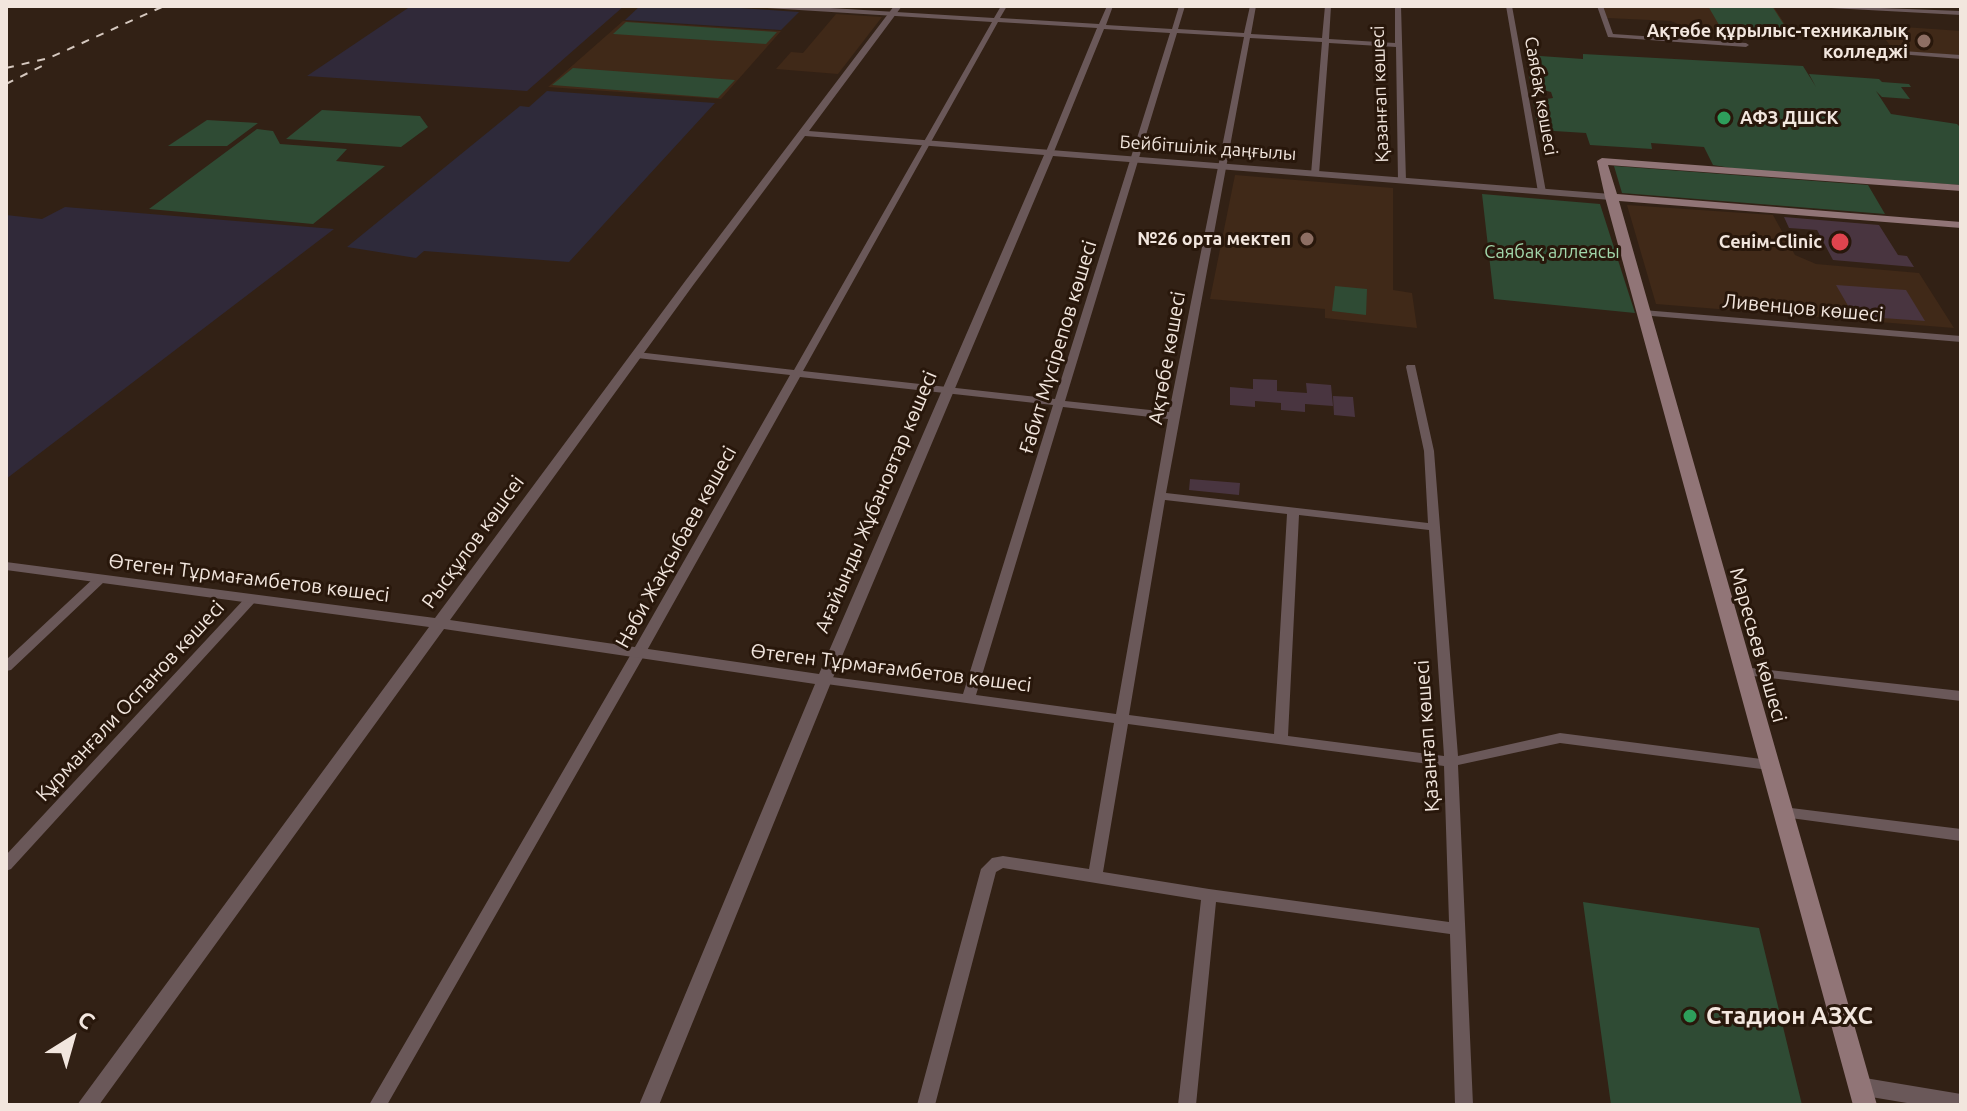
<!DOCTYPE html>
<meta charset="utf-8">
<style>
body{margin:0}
#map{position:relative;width:1967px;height:1111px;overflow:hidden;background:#322115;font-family:Ubuntu,sans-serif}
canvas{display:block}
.frame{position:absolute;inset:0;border:8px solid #f2e6de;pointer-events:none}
.north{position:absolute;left:32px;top:999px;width:80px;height:80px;-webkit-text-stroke:6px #28170b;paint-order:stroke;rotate:37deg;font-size:22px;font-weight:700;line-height:32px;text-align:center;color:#f2e6de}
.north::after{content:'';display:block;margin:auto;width:28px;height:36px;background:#f2e6de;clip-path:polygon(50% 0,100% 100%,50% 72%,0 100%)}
</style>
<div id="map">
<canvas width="1967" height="1111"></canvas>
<div class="frame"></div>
<div class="north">С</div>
</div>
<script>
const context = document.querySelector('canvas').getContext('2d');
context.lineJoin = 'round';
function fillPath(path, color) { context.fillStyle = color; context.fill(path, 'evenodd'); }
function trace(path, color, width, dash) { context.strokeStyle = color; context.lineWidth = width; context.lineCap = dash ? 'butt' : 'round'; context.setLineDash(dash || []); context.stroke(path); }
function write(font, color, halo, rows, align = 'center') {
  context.font = font + ' Ubuntu,sans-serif'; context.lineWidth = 6; context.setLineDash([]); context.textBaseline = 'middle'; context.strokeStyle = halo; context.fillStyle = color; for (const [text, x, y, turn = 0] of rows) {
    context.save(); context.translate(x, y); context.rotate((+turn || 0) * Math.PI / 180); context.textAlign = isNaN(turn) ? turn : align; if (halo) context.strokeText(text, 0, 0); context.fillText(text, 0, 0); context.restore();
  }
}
fillPath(new Path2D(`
 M411 6H624L527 91 307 76Z
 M65 207 334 229 6 479V215L42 219Z`), '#302939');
fillPath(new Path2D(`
 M640 6H711L799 12 781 30 625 20Z
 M547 91 715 103 569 262 424 251 416 258 347 247 520 106 529 107Z`), '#2e2a3a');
fillPath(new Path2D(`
 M1603 6H1773L1790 32 1782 35 1687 28 1671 21 1607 18Z
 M836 14 882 17 838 74 776 69 791 52 803 53Z
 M623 21 781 31 721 99 548 87Z
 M1875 25 1961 31V55L1894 51Z
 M1235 175 1393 188V290L1412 293 1417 328 1325 318V309L1210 299Z
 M1627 205 1773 215 1795 255 1816 264 1919 273 1954 328 1656 304Z`), '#402918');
fillPath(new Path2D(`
 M1708 6H1772L1788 31 1722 30Z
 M626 22 777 32 766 44 613 34Z
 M1583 54 1803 66 1816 87 1809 74 1879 79 1882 82 1909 84 1911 87H1901L1910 99 1882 97 1876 91 1891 114 1957 124 1961 128V185L1737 169 1713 165 1704 147 1651 143 1652 149 1590 145 1586 133 1538 130 1533 101 1553 98 1551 92 1531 87 1526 55 1583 59Z
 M573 68 735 80 718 98 552 85Z
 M322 110 420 116 428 127 401 147 286 139Z
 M207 120 258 123 227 146H168Z
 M257 129 273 131 280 144 347 149 336 161 385 166 313 224 149 209Z
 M1614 166 1868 185 1885 214 1622 193Z
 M1482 194 1600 204 1635 313 1494 299Z
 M1335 286 1367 289 1366 315 1332 311Z
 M1583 902 1759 928 1802 1105H1611Z`), '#2f4b34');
fillPath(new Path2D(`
 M1784 217 1879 225 1898 255 1907 256 1914 267 1833 260 1817 230 1789 228Z
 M1836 285 1906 290 1925 321 1854 316Z
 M1253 379 1277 380V391L1307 393 1306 383 1331 385 1333 406 1305 404V412L1281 410V403L1255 401V407L1230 405V387L1253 389Z
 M1333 396 1353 397 1355 417 1334 415Z
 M1190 479 1240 483 1239 495 1189 490Z`), '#493540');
fillPath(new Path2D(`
 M764 6H798L994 18 1001 6H1007L1000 18 1099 24 1107 6H1113L1106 25 1172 29 1179 6H1185L1178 29 1244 33 1250 6H1256L1251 34 1322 38 1325 6H1331L1329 39 1395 43V6H1401L1406 181 1402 183 1398 181 1396 47 1329 43 1319 174 1315 176 1311 174 1322 42 1250 38 1166 493 1428 523 1424 451 1406 367 1407 365H1415L1434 451 1458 756 1560 733 1769 760 1774 761 1776 765 1774 769 1769 770 1560 743 1458 765 1473 1105H1455L1450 934 1216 902 1196 1105H1178L1201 900 1003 868 996 872 935 1105H917L981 869 992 858 1003 856 1089 869 1114 723 819 683 817 680 819 677 824 676 963 694 1053 405 800 377 645 654 387 1105H369L631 654 790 375 637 358 632 355 637 352 794 370 992 22 767 8ZM998 22 1097 28 1045 154 1049 156 1053 154 1104 29 1170 33 1055 399 803 371ZM1177 33 1244 37 1169 412 1065 401ZM1063 407 1168 419 1116 714 976 695ZM1165 500 1287 514 1274 734 1129 715ZM1299 515 1429 530 1444 756 1288 736ZM1128 724 1444 766 1449 922 1209 889 1103 872Z
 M1506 6H1512L1546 192 1542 194 1538 192Z
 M1597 6H1603L1613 34 1746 43 1749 45 1746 47 1608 37Z
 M1828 6 1961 11V15L1831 8Z
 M1888 50 1961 55V59L1886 53 1885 52Z
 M1643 310 1961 336V342L1640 315V311Z
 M100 575 104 576 106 579 104 582 11 670 6 671V660L96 576Z
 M251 595 257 599 255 602 11 869 6 871V855L247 596Z
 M1742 667 1961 691V701L1737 674 1735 671 1737 668Z
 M1783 807 1961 829V841L1783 817 1778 816 1776 812 1778 808Z`), '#6a5859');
fillPath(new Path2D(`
 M894 6H902L809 131 1611 194 1616 197 1611 200 1053 156 832 680 659 1105H639L815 684 444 629 99 1105H77L429 627 6 570V562L435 618 686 280ZM805 136 1044 155 819 674 450 620 694 284Z
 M1859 1077 1961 1094V1105H1919L1859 1095 1852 1092 1849 1086 1852 1080Z`), '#6a5859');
fillPath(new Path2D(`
 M1602 158 1961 185V191L1608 165 1617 194 1961 222V228L1619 201 1877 1105H1853L1605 197 1597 161Z`), '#917577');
trace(new Path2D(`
 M6 68 49 58 164 6
 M6 84 42 66`), '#d5c8bf', 2, [8, 8]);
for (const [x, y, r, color] of [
 [1924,41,8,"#8d6e63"],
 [1724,118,8,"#2e9e5b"],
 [1307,239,8,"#8d6e63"],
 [1840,242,10,"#e0444e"],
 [1690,1016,8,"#2e9e5b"]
]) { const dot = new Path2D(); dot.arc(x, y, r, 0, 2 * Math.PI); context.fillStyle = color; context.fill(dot); trace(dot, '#28170b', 3); }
write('bold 18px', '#f2e6de', '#28170b', [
 ["Ақтөбе құрылыс-техникалық",1908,31],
 ["колледжі",1908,52],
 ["АФЗ ДШСК",1740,118,"left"],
 ["№26 орта мектеп",1291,239],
 ["Сенім-Clinic",1822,242]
], 'right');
write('18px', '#f2e6de', '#28170b', [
 ["Қазанғап көшесі",1380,94,-92],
 ["Саябақ көшесі",1541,96,80],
 ["Бейбітшілік даңғылы",1208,148,4]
]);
write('18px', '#a2d7ab', '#28170b', [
 ["Саябақ аллеясы",1552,252]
]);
write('20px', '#f2e6de', '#28170b', [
 ["Ливенцов көшесі",1803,308,5],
 ["Ғабит Мүсірепов көшесі",1058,347,-73],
 ["Ақтөбе көшесі",1167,358,-80],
 ["Ағайынды Жұбановтар көшесі",876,502,-67],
 ["Рысқұлов көшсеі",473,542,-54],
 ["Нәби Жақсыбаев көшесі",676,547,-61],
 ["Өтеген Тұрмағамбетов көшесі",249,578,7],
 ["Маресьев көшесі",1758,645,74],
 ["Өтеген Тұрмағамбетов көшесі",891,668,7],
 ["Құрманғали Оспанов көшесі",130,701,-47],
 ["Қазанғап көшесі",1427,736,-94]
]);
write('bold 24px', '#f2e6de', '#28170b', [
 ["Стадион АЗХС",1706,1016]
], 'left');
</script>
